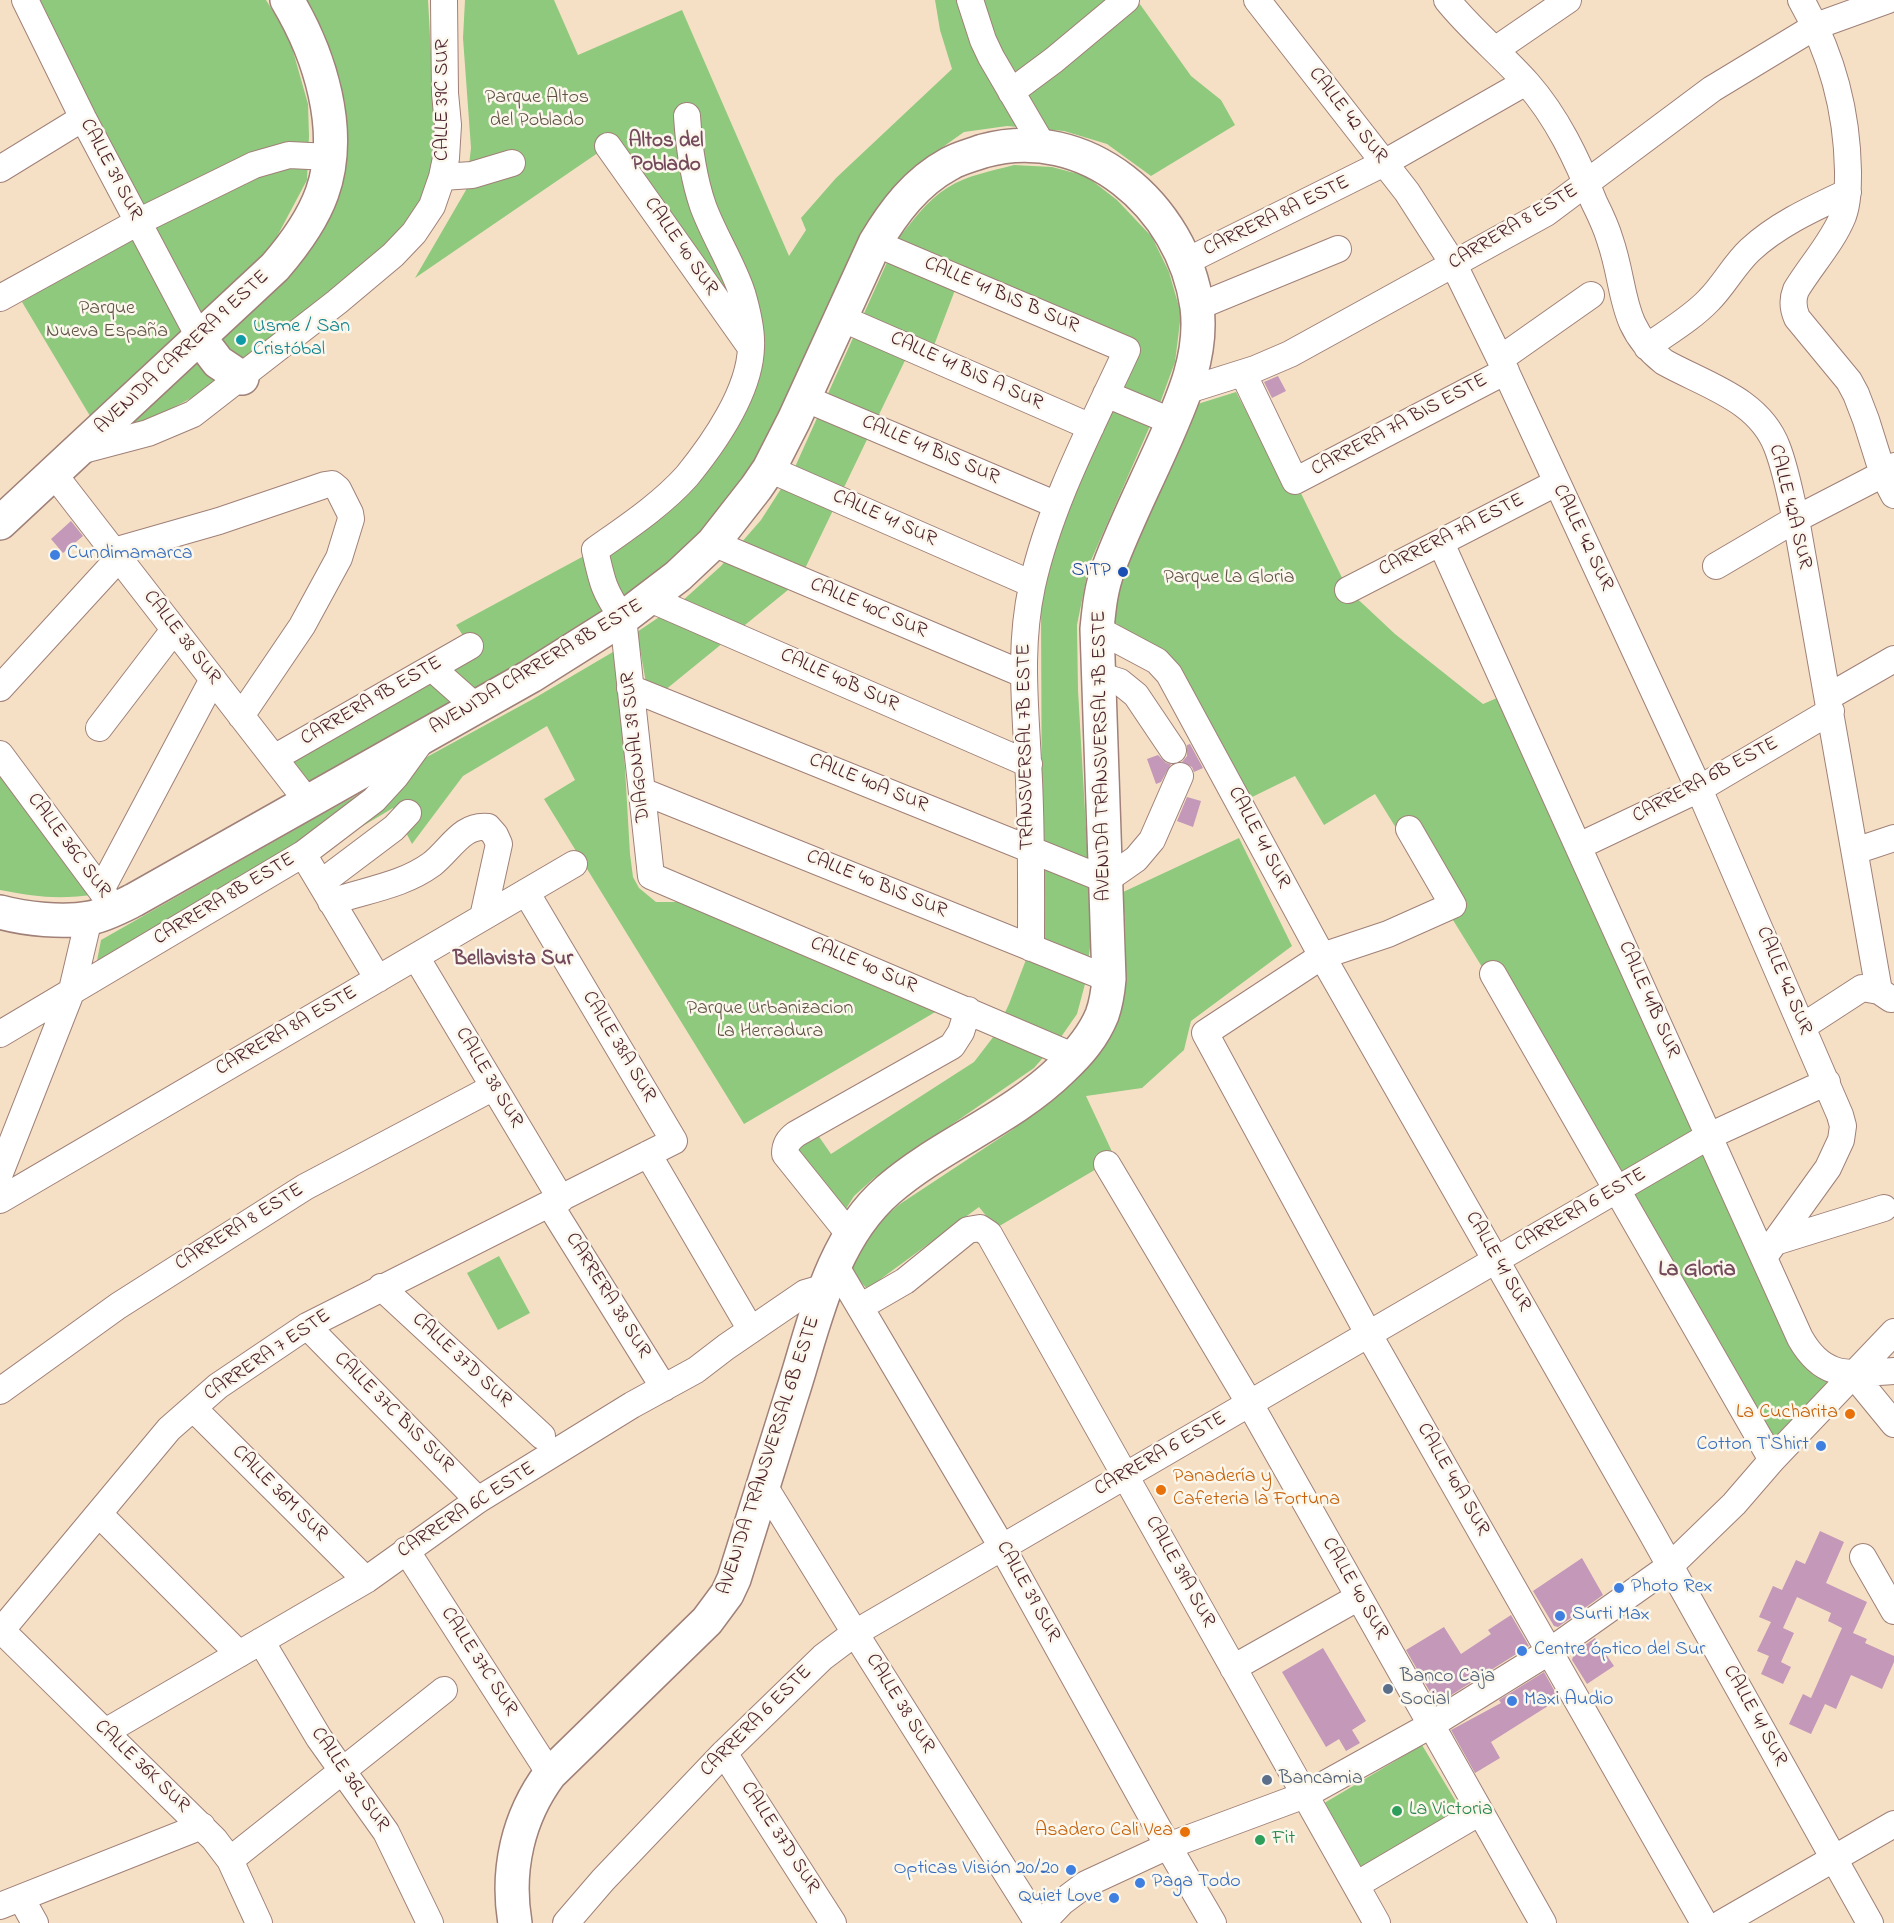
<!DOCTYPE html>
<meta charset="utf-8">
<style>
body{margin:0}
canvas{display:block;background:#f5e0c5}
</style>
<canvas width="1894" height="1923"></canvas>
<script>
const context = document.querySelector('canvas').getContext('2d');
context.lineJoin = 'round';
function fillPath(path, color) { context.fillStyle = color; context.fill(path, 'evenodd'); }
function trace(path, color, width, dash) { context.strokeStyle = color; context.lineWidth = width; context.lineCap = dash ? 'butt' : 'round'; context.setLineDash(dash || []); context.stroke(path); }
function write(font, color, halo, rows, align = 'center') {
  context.font = font + ' "Indie Flower",sans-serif'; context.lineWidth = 5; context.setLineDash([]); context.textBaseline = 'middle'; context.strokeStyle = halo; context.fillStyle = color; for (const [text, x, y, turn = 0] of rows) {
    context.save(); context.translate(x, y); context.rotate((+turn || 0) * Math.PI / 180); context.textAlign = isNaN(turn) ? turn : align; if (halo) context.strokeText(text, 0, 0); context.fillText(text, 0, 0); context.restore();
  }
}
fillPath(new Path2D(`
 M32 0H266L289 37 308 104 309 136 307 180 273 244 231 288 197 319Z
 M303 0H428L431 53 439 100 432 179 415 218 390 244 200 393C172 409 144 423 113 432L294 268 317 240 337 198 348 151 345 102 326 43Z
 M465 0H554L578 55 682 10 789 256 806 230 801 218 836 178 952 69 940 30 935 0H1137L1191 76 1221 100 1235 125 1151 176 1107 144 1064 131 1007 126 964 132 923 161 886 197 862 242 799 378 752 468 717 516 665 570 599 620 311 790 285 752 470 646 456 625 595 550 686 477 751 348 608 146 415 278 466 190 471 148 463 38Z
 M1014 165 1052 167 1086 176 1117 200 1152 237 1169 272 1181 314 1175 362 1160 403 1089 565 1077 625 1078 690 1092 933 1085 984 1077 1014 1061 1037 1034 1068 874 1178 854 1196 844 1212 787 1144 813 1128 831 1154 974 1062 994 1036 1009 1004 1037 931 1042 854 1041 607C1059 515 1101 431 1137 345L963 269 930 356 911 348 799 581 659 695 646 683 637 632 680 603 721 566 761 520 795 467 897 240C912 222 927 200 947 188 967 175 992 171 1014 165Z
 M130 235 185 333 93 421 22 302Z
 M1236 392 1285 485 1295 481 1348 590 1395 634 1483 704 1497 698 1655 1046 1834 1377 1776 1442 1375 794 1324 825 1295 776 1246 800 1168 661 1113 621 1114 604 1132 547 1188 407Z
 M618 649 630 854 633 877 639 888 656 902H678L937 1011 744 1124 544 799 575 780 547 726 463 776 412 844 393 808 92 987 101 940 317 817 533 699Z
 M0 764 97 894C59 900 37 897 0 890Z
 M1239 838 1292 946 1191 1021 1184 1050 1142 1088 1086 1096 1115 1158 996 1228 979 1207 867 1289 847 1266 875 1225 900 1204 1012 1130 1075 1079 1111 1032 1126 972 1125 918 1121 893Z
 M499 1256 530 1313 498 1330 467 1273Z
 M1422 1745 1464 1815 1363 1875 1321 1805Z`), '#8fc97e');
fillPath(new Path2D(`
 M1278 376 1286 391 1272 398 1264 382Z
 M71 521 83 536 63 553 51 539Z
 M1190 744 1203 768 1194 772 1192 767 1182 762 1187 756V745Z
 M1158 755 1166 763 1171 764 1161 782 1156 784 1147 759Z
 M1187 797 1201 801 1193 827 1177 821Z
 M1820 1531 1844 1542 1826 1583 1867 1602 1853 1633 1867 1639 1865 1643 1894 1656V1662L1882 1689 1851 1675 1836 1709 1825 1704 1811 1734 1789 1724 1803 1694 1811 1698 1842 1628 1828 1621 1831 1613 1797 1597 1783 1628 1794 1633 1781 1662 1791 1667 1783 1684 1761 1674 1769 1656 1757 1651 1771 1622 1759 1617 1773 1586 1782 1590 1796 1560 1805 1564Z
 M1582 1558 1603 1595 1558 1627 1554 1626 1533 1591Z
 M1511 1615 1529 1646 1437 1704 1406 1650 1444 1627 1461 1654 1491 1634 1488 1630Z
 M1595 1638 1614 1666 1587 1684 1572 1660 1574 1653Z
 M1323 1648 1366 1721 1352 1730 1360 1743 1346 1751 1339 1739 1326 1747 1282 1672Z
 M1544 1672 1559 1699 1491 1742 1500 1758 1475 1773 1451 1730 1501 1703 1499 1700Z`), '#c398b8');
const minor = new Path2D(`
 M25 0 83 118 199 337
 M970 0 983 40 991 57 1043 146
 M1257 0 1407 192 1454 265 1500 359 1699 789 1840 1115 1843 1126 1841 1140 1828 1168 1764 1257
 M1447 0C1471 30 1501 54 1527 83 1557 117 1577 159 1594 202 1600 214 1606 226 1610 240 1627 289 1618 326 1664 362 1705 385 1759 399 1777 447 1786 470 1790 495 1796 519L1879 991
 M1801 0C1831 52 1847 111 1848 171 1848 187 1848 202 1843 216 1832 243 1811 265 1796 290 1792 300 1793 309 1797 318L1849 381 1856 394 1866 420 1883 474 1894 495
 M1495 50 1568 0
 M1011 92 1054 60 1126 0
 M687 116C689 147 693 177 703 206 714 236 732 263 742 293 747 310 752 330 751 347 750 391 714 443 687 476 661 505 626 528 595 550 602 582 604 592 623 618L651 876 1075 1057
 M608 146 749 345
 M0 169 83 118
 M442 177 472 175 512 163
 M875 243 1127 350C1092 426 1050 504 1032 586 1019 647 1025 701 1028 762 1032 824 1031 886 1031 948
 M1185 262 1384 163 1526 82
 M0 298 138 222 254 165 289 155 330 157
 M1197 307 1338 249
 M841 318 1091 427
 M1647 347C1668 332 1692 318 1709 300 1724 285 1734 265 1750 250 1778 224 1814 208 1848 192
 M1500 359 1591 295
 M1243 373 1295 481 1506 371
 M1185 391 1255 369 1290 354 1546 213 1712 89 1816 26 1888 0
 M1106 394 1173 422
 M804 398 1057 505
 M76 452 148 433 193 414 337 302 393 255 414 233 432 206 442 177 446 158 448 125 445 93 444 0
 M769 469 1032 584
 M53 473 308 802
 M713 543 1023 674
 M1441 543 1800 1338C1825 1382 1852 1373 1894 1371
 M114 551 219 521 325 485 332 484 338 489 350 513 351 519 339 558 302 626 241 716
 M1716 566 1796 519 1883 474 1894 466
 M1348 590 1556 483
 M650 599 1029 764
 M1097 629 1157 661 1169 674 1322 956 1650 1530 1870 1923
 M432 668 476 707
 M1098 675 1120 682 1136 695 1173 750
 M0 688 119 558
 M630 688 1106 880 1136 859 1152 840 1180 776
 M1828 697 1894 659
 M99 728 174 630
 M0 754 109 901
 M274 758 470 646
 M642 791 1109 979
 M1409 829 1453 905 1388 934 1322 956 1205 1033 1369 1335 1704 1923
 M1579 846 1699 789 1831 711
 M1855 851 1894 838
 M303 854 378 979
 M321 883 394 828 408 813
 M101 890 213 679
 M331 902C365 890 402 886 432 864 451 849 462 824 488 827L495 835 499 844 483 917
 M416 957 561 1199
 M1493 974 1772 1460
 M1802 1027 1862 988 1879 991 1891 999
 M0 1034 303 854 374 800 396 776 422 740
 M648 1154 751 1330
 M1107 1164 1250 1404 1543 1923
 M0 1173 72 990 89 918
 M0 1200 574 864
 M550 1205 664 1388
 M850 1235 785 1154C785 1145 788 1140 796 1134L952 1046 961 1032 968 1010
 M1775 1242 1884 1208
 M835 1265 1002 1547 1168 1846 1213 1923
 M381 1287 542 1436
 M860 1307 905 1281 968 1230 980 1228 989 1234 1377 1923
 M307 1326 478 1500
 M1853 1374 1894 1424
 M0 1391 118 1306 305 1187 494 1087
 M193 1408 366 1580
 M763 1484 855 1633 1038 1923
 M99 1514 239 1654
 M406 1550 550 1774
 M1863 1557 1894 1611
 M0 1629 214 1839 230 1860 259 1923
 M0 1632 169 1429 218 1386 307 1326 674 1141 526 892
 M261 1641 319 1738 386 1832 430 1923
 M1233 1668 1359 1597
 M105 1732 366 1580 478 1500 632 1405 696 1370 726 1347 805 1293 826 1287
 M724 1753 833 1923
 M230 1860 444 1690
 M1356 1885 1480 1812
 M21 1898 35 1923
 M0 1906 202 1826
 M566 1923 603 1880 724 1753 823 1657 855 1633 1709 1136 1827 1082
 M1042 1923 1062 1902 1086 1884 1168 1846 1305 1795 1431 1725 1550 1651 1670 1566 1734 1504 1772 1460 1894 1332
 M1722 1923 1894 1824`);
const major = new Path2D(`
 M199 337 218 362 242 378
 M0 523 275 267C294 245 312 221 322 193 344 131 320 55 287 0
 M0 912C25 919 64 923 90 918 105 915 120 907 134 900L531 676 623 618 678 576 713 543 756 488 769 469 794 420 875 243C894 211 916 182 949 164 959 158 972 155 983 151 1086 122 1183 206 1197 307 1203 355 1183 399 1164 442 1146 483 1125 524 1109 567 1101 587 1099 608 1097 629L1109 979C1108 991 1106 1004 1102 1015 1093 1037 1079 1053 1062 1069 1011 1119 941 1144 888 1190 829 1241 814 1327 791 1397 772 1458 753 1518 734 1579L727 1594 707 1621 550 1774C518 1817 506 1870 515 1923`);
trace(minor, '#a08078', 28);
trace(major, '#a08078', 36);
trace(minor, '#fff', 26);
trace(major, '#fff', 33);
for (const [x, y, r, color] of [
 [241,340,6,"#0f9aa8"],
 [55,555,6,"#3f7fe0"],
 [1123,572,6,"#1a4fb4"],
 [1850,1414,6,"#e8710a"],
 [1821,1446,6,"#3f7fe0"],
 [1161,1490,6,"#e8710a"],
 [1619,1588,6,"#3f7fe0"],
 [1560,1616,6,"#3f7fe0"],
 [1522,1651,6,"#3f7fe0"],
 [1388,1689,6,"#5c6f8a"],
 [1512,1701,6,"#3f7fe0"],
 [1267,1780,6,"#5c6f8a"],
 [1397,1811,6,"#2e9e5b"],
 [1185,1832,6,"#e8710a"],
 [1260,1840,6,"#2e9e5b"],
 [1071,1870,6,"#3f7fe0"],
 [1140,1883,6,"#3f7fe0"],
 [1114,1898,6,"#3f7fe0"]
]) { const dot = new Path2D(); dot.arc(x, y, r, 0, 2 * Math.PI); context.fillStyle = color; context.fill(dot); trace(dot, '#fbf7ec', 2); }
write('20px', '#5f5244', '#fbf7ec', [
 ["Parque Altos",537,99],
 ["del Poblado",537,122],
 ["Parque",107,310],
 ["Nueva España",107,333],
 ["Parque La Gloria",1229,579],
 ["Parque Urbanizacion",770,1010],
 ["La Herradura",770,1033]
]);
write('20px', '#4a1f2b', '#fbf7ec', [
 ["CALLE 39C SUR",444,100,-90],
 ["CALLE 42 SUR",1347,116,52],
 ["CALLE 39 SUR",110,170,62],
 ["CARRERA 8A ESTE",1277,217,-26],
 ["CARRERA 8 ESTE",1514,228,-31],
 ["CALLE 40 SUR",680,247,55],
 ["CALLE 41 BIS B SUR",1001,296,23],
 ["AVENIDA CARRERA 9 ESTE",183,353,-43],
 ["CALLE 41 BIS A SUR",966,372,24],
 ["CARRERA 7A BIS ESTE",1400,426,-28],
 ["CALLE 41 BIS SUR",930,451,23],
 ["CALLE 42A SUR",1789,507,76],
 ["CALLE 41 SUR",884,519,24],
 ["CARRERA 7A ESTE",1452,536,-27],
 ["CALLE 42 SUR",1582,538,64],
 ["CALLE 40C SUR",868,609,23],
 ["CALLE 38 SUR",181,638,52],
 ["AVENIDA CARRERA 8B ESTE",537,668,-31],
 ["CALLE 40B SUR",839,681,24],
 ["CARRERA 9B ESTE",372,702,-30],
 ["DIAGONAL 39 SUR",637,747,-96],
 ["TRANSVERSAL 7B ESTE",1027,747,-91],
 ["AVENIDA TRANSVERSAL 7B ESTE",1103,756,-91],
 ["CARRERA 6B ESTE",1706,781,-28],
 ["CALLE 40A SUR",868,784,22],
 ["CALLE 41 SUR",1258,838,62],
 ["CALLE 36C SUR",68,846,53],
 ["CALLE 40 BIS SUR",876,885,22],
 ["CARRERA 8B ESTE",225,900,-31],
 ["CALLE 40 SUR",863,966,23],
 ["CALLE 42 SUR",1783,981,67],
 ["CALLE 41B SUR",1648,1000,66],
 ["CARRERA 8A ESTE",287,1032,-30],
 ["CALLE 38A SUR",618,1047,59],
 ["CALLE 38 SUR",488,1078,59],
 ["CARRERA 6 ESTE",1581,1211,-30],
 ["CARRERA 8 ESTE",240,1228,-32],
 ["CALLE 41 SUR",1497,1262,60],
 ["CARRERA 38 SUR",607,1296,58],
 ["CARRERA 7 ESTE",268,1356,-34],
 ["CALLE 37D SUR",461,1361,43],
 ["CALLE 37C BIS SUR",393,1413,45],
 ["CARRERA 6 ESTE",1161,1455,-30],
 ["AVENIDA TRANSVERSAL 6B ESTE",770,1456,-72],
 ["CALLE 40A SUR",1452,1480,60],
 ["CALLE 36M SUR",279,1494,45],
 ["CARRERA 6C ESTE",467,1511,-33],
 ["CALLE 39A SUR",1179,1572,61],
 ["CALLE 40 SUR",1354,1589,60],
 ["CALLE 39 SUR",1027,1592,61],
 ["CALLE 37C SUR",478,1662,57],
 ["CALLE 38 SUR",899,1704,58],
 ["CALLE 41 SUR",1754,1716,61],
 ["CARRERA 6 ESTE",757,1722,-45],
 ["CALLE 36K SUR",141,1767,44],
 ["CALLE 36L SUR",349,1780,55],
 ["CALLE 37D SUR",779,1838,57]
]);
write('20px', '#0d838f', '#fbf7ec', [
 ["Usme / San",253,328],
 ["Cristóbal",253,351]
], 'left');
write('20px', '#366cbe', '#fbf7ec', [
 ["Cundimamarca",67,555],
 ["Cotton T'Shirt",1809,1446,"right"],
 ["Photo Rex",1631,1588],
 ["Surti Max",1572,1616],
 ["Centre óptico del Sur",1534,1651],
 ["Maxi Audio",1524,1701],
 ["Opticas Visión 20/20",1059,1870,"right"],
 ["Paga Todo",1152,1883],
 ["Quiet Love",1102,1898,"right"]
], 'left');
write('20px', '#164399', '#fbf7ec', [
 ["SITP",1111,572]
], 'right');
write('20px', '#c56008', '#fbf7ec', [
 ["La Cucharita",1838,1414],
 ["Panadería y",1173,1478,"left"],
 ["Cafeteria la Fortuna",1173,1501,"left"],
 ["Asadero Cali Vea",1173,1832]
], 'right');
write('20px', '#4e5e75', '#fbf7ec', [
 ["Banco Caja",1400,1678],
 ["Social",1400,1701],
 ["Bancamia",1279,1780]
], 'left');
write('20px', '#27864d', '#fbf7ec', [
 ["La Victoria",1409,1811],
 ["Fit",1272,1840]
], 'left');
write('bold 21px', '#74495c', '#fbf7ec', [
 ["Altos del",666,143],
 ["Poblado",666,167],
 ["Bellavista Sur",513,961]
]);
write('bold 22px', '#74495c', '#fbf7ec', [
 ["La Gloria",1697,1271]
]);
</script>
